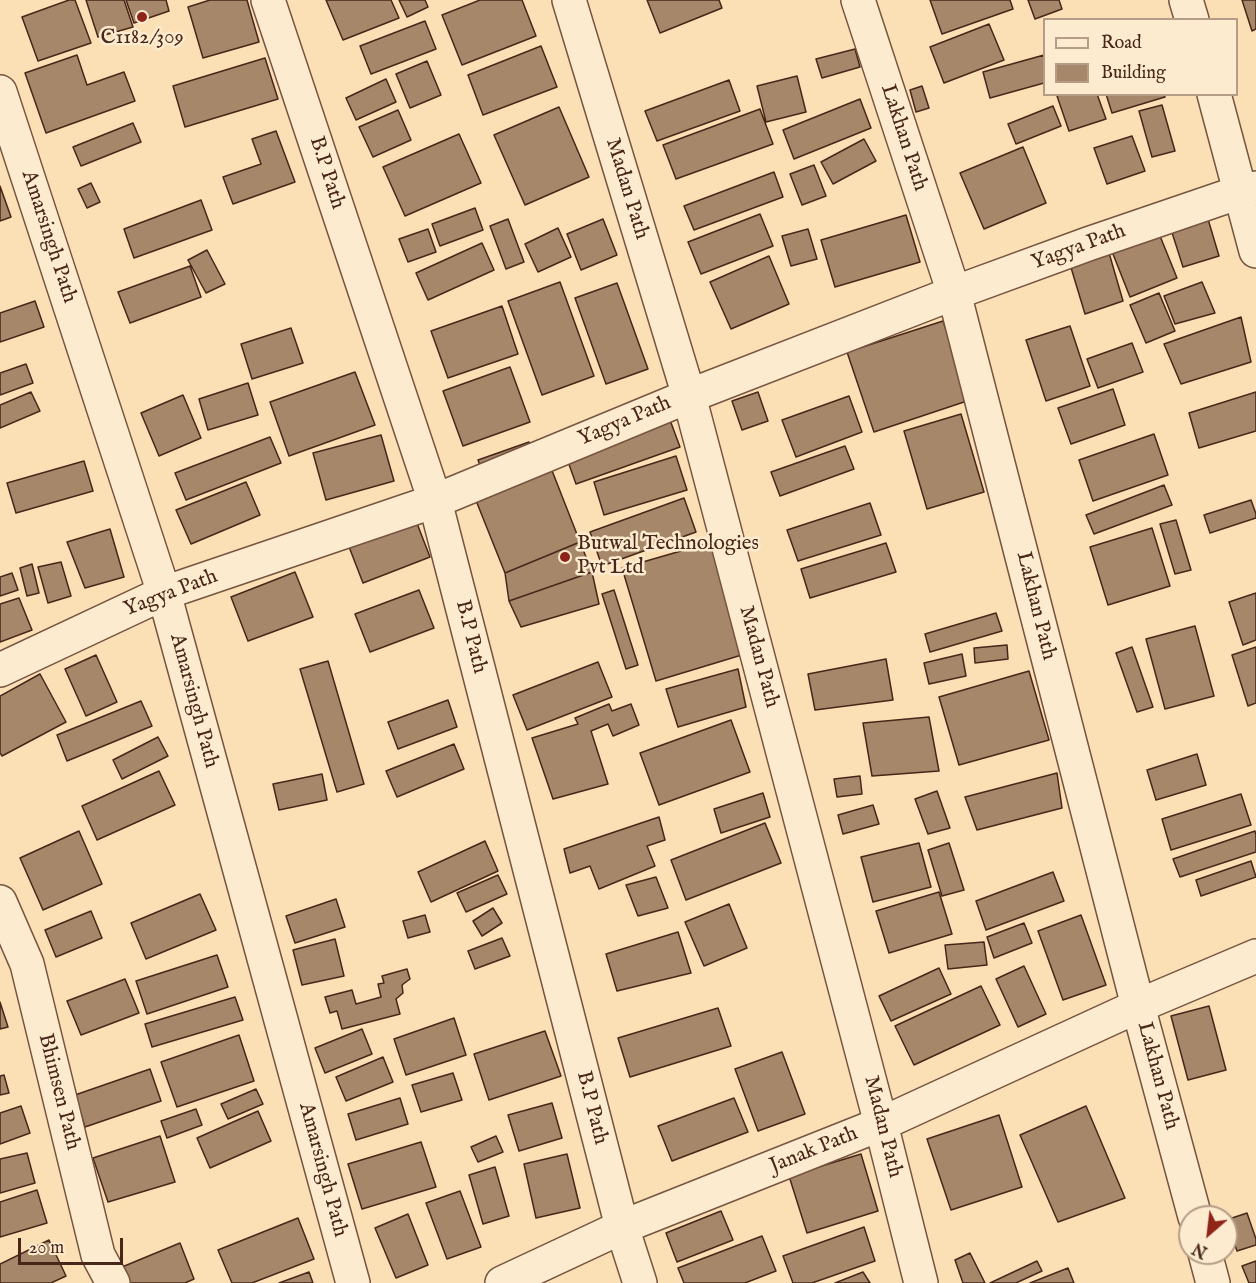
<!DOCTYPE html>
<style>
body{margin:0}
#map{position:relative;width:1256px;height:1283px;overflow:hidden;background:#fce0b5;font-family:"IM FELL English",serif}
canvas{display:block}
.legend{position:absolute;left:1043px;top:18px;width:195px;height:78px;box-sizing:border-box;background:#fdebcf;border:2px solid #b59c86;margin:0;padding:8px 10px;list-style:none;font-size:18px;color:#482619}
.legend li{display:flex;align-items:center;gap:12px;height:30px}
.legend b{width:30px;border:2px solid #b59c86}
.north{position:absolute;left:1178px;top:1205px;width:60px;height:60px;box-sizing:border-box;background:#fdebcf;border:2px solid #b59c86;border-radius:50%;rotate:208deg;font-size:16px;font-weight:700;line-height:24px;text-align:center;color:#482619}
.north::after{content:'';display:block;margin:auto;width:21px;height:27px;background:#8f2418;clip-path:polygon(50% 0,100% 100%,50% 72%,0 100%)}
.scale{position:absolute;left:18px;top:1238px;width:105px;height:27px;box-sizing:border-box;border:3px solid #482619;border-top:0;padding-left:8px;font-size:18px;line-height:21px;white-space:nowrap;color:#482619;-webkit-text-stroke:4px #fdebcf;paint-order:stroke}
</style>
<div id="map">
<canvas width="1256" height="1283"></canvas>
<ul class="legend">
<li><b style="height:8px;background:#fdebcf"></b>Road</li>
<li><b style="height:16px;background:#a6876a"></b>Building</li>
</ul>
<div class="north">N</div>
<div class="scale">20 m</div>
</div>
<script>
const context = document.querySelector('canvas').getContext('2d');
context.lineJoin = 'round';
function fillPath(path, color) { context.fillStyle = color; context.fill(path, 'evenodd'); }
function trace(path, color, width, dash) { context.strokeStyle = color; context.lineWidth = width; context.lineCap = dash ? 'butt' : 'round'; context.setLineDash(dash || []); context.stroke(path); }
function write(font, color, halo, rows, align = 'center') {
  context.font = font + ' "IM FELL English",serif'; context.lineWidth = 5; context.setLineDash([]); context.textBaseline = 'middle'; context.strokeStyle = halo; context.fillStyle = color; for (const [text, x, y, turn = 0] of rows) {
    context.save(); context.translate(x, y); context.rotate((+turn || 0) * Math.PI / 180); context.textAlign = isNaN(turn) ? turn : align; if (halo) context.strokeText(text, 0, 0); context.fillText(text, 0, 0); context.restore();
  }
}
const building = new Path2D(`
 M69 0H75L91 43 38 61 22 17Z
 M86 0H124L133 27 98 37Z
 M126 0H166L169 11 134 23Z
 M210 0H247L259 42 203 58 188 7Z
 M326 0H391L399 18 343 40Z
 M399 0H425L428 7 407 17Z
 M480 0H522L536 36 462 65 442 15Z
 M647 0H719L722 8 660 33Z
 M930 0H1010L1013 9 942 34Z
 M1028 0H1059L1062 9 1035 19Z
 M1242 0H1256V29L1252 31Z
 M425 21 436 49 371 74 360 46Z
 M989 24 1004 60 944 83 930 47Z
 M541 46 557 87 483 115 468 75Z
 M855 49 860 67 822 78 816 59Z
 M77 55 87 85 124 72 135 101 46 133 25 73Z
 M1044 55V83L990 98 983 72Z
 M265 58 278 99 185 127 173 86Z
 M427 61 441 95 410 108 396 74Z
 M797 76 806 112 766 122 757 86Z
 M386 79 396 102 356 120 346 98Z
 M729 80 740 111 657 141 645 111Z
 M922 86 929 108 916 112 910 90Z
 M1063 94H1097L1106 119 1069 131 1057 96Z
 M1106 94H1164L1165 97 1112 113Z
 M860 99 871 128 794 159 783 130Z
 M1162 105 1175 151 1152 157 1139 111Z
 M1053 106 1061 126 1016 144 1008 124Z
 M559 107 589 177 525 205 494 135Z
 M760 109 773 144 676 179 663 145Z
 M398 110 411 140 373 157 359 127Z
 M133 123 141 142 81 166 73 147Z
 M276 131 295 182 233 204 223 177 261 164 252 139Z
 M459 134 481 183 405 216 383 167Z
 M1132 136 1145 171 1107 184 1094 148Z
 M864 139 876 161 833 184 821 162Z
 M1023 147 1046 203 984 229 960 173Z
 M814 165 826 196 802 205 790 174Z
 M774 172 783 197 694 230 684 206Z
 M91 183 100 202 87 208 78 189Z
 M0 186 11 217 0 221Z
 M201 200 212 230 134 258 124 229Z
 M475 208 483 230 440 246 432 224Z
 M1205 209 1219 256 1183 267 1168 220Z
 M760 214 773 246 701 274 688 242Z
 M906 215 920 262 835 287 821 240Z
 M508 219 524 262 506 269 490 226Z
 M603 219 617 255 581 270 567 234Z
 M558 228 571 257 538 272 525 244Z
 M428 229 436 252 408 262 399 239Z
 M808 229 817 259 791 266 782 236Z
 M1158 231 1177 278 1130 297 1111 249Z
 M482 243 494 270 428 300 416 273Z
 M1107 246 1123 301 1085 314 1069 261Z
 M207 250 225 284 206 293 188 260Z
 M769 256 789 304 731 329 710 282Z
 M190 266 201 297 130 323 118 292Z
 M560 282 594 376 542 395 508 301Z
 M1202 282 1215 313 1175 324 1164 296Z
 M617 283 648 369 606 384 575 298Z
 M1159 293 1175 331 1146 343 1130 305Z
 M35 301 44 327 0 342V313Z
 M502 306 518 354 448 378 431 331Z
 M1241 317 1251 362 1181 384 1164 344Z
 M943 321 970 400 874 432 847 352Z
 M1070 326 1090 386 1046 401 1026 340Z
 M291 328 303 363 252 379 241 344Z
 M1132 343 1143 372 1098 388 1087 359Z
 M26 364 33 383 0 395V373Z
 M510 367 530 422 463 446 443 391Z
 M355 372 375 425 289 456 270 402Z
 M248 383 258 415 208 430 199 399Z
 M1113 389 1125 425 1071 444 1058 408Z
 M31 392 40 411 0 428V405Z
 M758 392 768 421 742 430 732 401Z
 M1256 392V431L1199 448 1189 413Z
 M183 395 201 438 159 456 141 413Z
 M849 396 862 432 796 457 782 420Z
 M961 414 984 492 927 509 904 431Z
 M670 420 680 447 576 484 566 456Z
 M1154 434 1168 475 1093 501 1079 460Z
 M381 435 394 481 326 500 313 453Z
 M270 437 281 463 186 500 175 473Z
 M529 442 535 455 483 474 478 460Z
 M845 446 854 469 780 496 771 472Z
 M676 456 687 490 604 515 594 482Z
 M84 461 93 491 16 513 7 483Z
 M551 468 580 542 505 573 475 498Z
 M246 482 260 515 191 544 176 510Z
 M1164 485 1172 505 1094 534 1086 515Z
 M684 498 696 532 602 566 590 532Z
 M1251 500 1256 514V518L1210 533 1204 515Z
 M870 503 881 535 798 561 787 530Z
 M413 513 430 557 363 583 346 539Z
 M1176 520 1191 570 1175 574 1160 524Z
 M1152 528 1170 586 1108 605 1090 547Z
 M110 529 124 577 85 588 67 542Z
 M580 542 592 572 509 601 505 573Z
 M712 542 745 654 656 681 622 568Z
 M886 543 896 572 810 598 801 569Z
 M61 562 71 596 48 603 38 567Z
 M32 564 39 593 27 596 20 568Z
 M295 572 313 617 248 641 231 597Z
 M592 572 599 604 521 627 509 601Z
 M12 573 18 590 0 596V577Z
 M419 590 434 628 370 652 355 614Z
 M614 590 638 665 626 669 602 594Z
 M1256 593V640L1243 645 1229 602Z
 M19 598 32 630 0 642V604Z
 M996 613 1002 631 930 652 925 634Z
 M1195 626 1214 696 1165 709 1146 639Z
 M1007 645 1008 659 975 663 974 648Z
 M1132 647 1153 707 1137 712 1116 653Z
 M1256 647V703L1248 706 1232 655Z
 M962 654 966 676 929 684 924 663Z
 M96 655 117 702 86 716 65 669Z
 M886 659 893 700 815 710 808 674Z
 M328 661 364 784 337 792 300 669Z
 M598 662 612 697 527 730 513 695Z
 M738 669 746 707 678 727 666 689Z
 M1029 671 1049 740 959 765 939 697Z
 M40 674 66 722 2 756 0 753V696Z
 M448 700 457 727 398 749 388 722Z
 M141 701 152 726 67 761 57 735Z
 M609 704 612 711 631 704 639 725 613 736 608 724 591 731 608 784 553 799 532 738 578 724 575 718Z
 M929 717 939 771 872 776 863 723Z
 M731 720 750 772 659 805 640 753Z
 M158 737 168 756 122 779 113 760Z
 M454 744 464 769 397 797 386 771Z
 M1197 754 1206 785 1156 800 1147 770Z
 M159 771 175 805 97 840 82 806Z
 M1057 773 1062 808 977 830 965 797Z
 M322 774 327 800 279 810 273 784Z
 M860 776 862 794 837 797 834 779Z
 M937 791 950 828 928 834 915 799Z
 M763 793 770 817 721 833 714 809Z
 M1241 794 1251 825 1171 850 1162 819Z
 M873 805 879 824 843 834 838 815Z
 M659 817 665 840 647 846 655 866 599 889 590 866 570 873 564 849Z
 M765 823 781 863 686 900 671 860Z
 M79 831 102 884 43 910 20 858Z
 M1255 831 1256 835V852L1180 877 1173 859Z
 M485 841 498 871 431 902 418 872Z
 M919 843 931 887 873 902 861 857Z
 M949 843 964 890 942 896 928 850Z
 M1251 861 1256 877 1201 896 1196 880Z
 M1053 872 1064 901 986 930 976 901Z
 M498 875 507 894 466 912 457 893Z
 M656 877 668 908 638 916 626 885Z
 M939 892 952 934 889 953 876 911Z
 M200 894 216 930 146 959 131 923Z
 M336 899 345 927 295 943 286 916Z
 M729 904 747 948 704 966 685 922Z
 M493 908 502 923 482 936 473 921Z
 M91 911 102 938 56 957 45 930Z
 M425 915 430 932 408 938 403 921Z
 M1081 915 1106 985 1063 1000 1038 931Z
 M1024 923 1032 943 994 958 987 937Z
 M678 932 691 973 617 991 606 954Z
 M502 938 510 956 475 969 468 951Z
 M335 939 344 976 302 985 293 950Z
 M984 942 987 965 948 969 945 945Z
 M217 955 228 987 147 1014 136 981Z
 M1024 966 1046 1014 1018 1027 996 979Z
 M939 968 951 994 891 1021 879 996Z
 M407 969 410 979 402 985 403 993 396 999 400 1014 342 1029 337 1011 330 1013 325 997 352 990 356 1004 381 997 378 984 384 983 382 976Z
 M125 979 139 1013 81 1035 67 1001Z
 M981 986 1000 1025 914 1065 895 1026Z
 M235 997 243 1020 152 1047 145 1024Z
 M0 1002 8 1027 0 1029Z
 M1209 1006 1226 1070 1188 1080 1171 1016Z
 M718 1008 731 1046 630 1077 618 1038Z
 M454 1018 466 1055 406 1075 394 1039Z
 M362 1029 372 1054 325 1073 315 1048Z
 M545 1031 561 1076 489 1100 474 1054Z
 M239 1035 254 1081 177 1107 161 1062Z
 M782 1052 805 1114 758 1131 735 1069Z
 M383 1057 393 1082 346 1101 336 1077Z
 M150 1069 161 1101 85 1127 75 1095Z
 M453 1073 462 1100 421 1112 412 1085Z
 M4 1075 9 1093 0 1095V1076Z
 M256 1089 263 1104 228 1119 221 1104Z
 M400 1098 408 1124 356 1140 348 1114Z
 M734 1098 748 1132 672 1161 658 1126Z
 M552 1103 562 1138 519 1151 508 1115Z
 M21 1106 30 1133 0 1144V1113Z
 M1086 1106 1125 1198 1058 1222 1020 1135Z
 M196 1109 202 1125 167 1138 161 1121Z
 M258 1111 271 1141 210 1168 197 1138Z
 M999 1115 1022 1187 951 1210 927 1139Z
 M160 1136 175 1182 108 1202 93 1158Z
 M496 1136 503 1152 478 1162 471 1147Z
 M421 1142 436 1187 362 1209 348 1164Z
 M27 1153 35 1183 0 1193V1159Z
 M567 1154 580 1208 536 1218 524 1164Z
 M861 1154 878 1211 807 1233 789 1176Z
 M495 1167 509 1216 483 1224 469 1175Z
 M37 1190 47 1223 0 1237V1202Z
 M460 1191 481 1247 447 1259 426 1203Z
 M721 1211 733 1240 677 1262 666 1233Z
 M1247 1213 1256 1239V1245L1237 1251 1226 1220Z
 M408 1214 428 1265 396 1278 375 1228Z
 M298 1218 314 1259 252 1283H232L218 1250Z
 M864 1227 875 1261 812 1283H793L783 1256Z
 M762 1236 776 1271 745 1283H684L678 1268Z
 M49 1240 66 1276 51 1283H0V1264Z
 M180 1243 194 1279 185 1283H128L122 1267Z
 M970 1253 985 1283H963L955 1260Z
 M1037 1261 1042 1271 1016 1283H990Z
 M1256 1261V1283H1249L1242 1266Z
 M1068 1268 1074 1283H1030Z
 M309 1272 313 1283H279Z
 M863 1272 870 1283H835Z`);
fillPath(building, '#a6876a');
trace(building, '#482619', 1.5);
const minor = new Path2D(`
 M268 0 435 501 622 1227 640 1283
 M569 0 689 396 881 1124 921 1283
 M858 0 954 293 1138 1006 1195 1217
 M1186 0 1192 20
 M0 92 164 593 353 1283
 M1214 94 1256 251
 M0 670 164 593 435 501 689 396 954 293 1088 244 1240 192 1256 188
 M0 902 27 964 98 1255 113 1283
 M1205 1253 1213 1283
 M502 1283 622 1227 881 1124 1138 1006 1256 956`);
trace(minor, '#755440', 36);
trace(minor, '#fdebcf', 33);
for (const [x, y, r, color] of [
 [142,17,6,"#8f2418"],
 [565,557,6,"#8f2418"]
]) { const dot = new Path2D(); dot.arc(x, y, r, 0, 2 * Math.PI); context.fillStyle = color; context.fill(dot); trace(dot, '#fdebcf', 2); }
write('21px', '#482619', '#fdebcf', [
 ["C1182/309",142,39],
 ["Butwal Technologies",577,545,"left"],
 ["Pvt Ltd",577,569,"left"]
]);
write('21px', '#482619', '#fdebcf', [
 ["Lakhan Path",903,138,72],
 ["B.P Path",326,173,72],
 ["Madan Path",626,189,73],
 ["Amarsingh Path",48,237,72],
 ["Yagya Path",1079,248,-20],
 ["Yagya Path",625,422,-23],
 ["Yagya Path",171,594,-21],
 ["Lakhan Path",1035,606,76],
 ["B.P Path",470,637,76],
 ["Madan Path",758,657,75],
 ["Amarsingh Path",193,701,75],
 ["Lakhan Path",1157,1076,75],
 ["Bhimsen Path",58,1092,76],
 ["B.P Path",591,1108,76],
 ["Madan Path",882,1127,76],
 ["Janak Path",814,1151,-22],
 ["Amarsingh Path",322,1170,75]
]);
</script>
